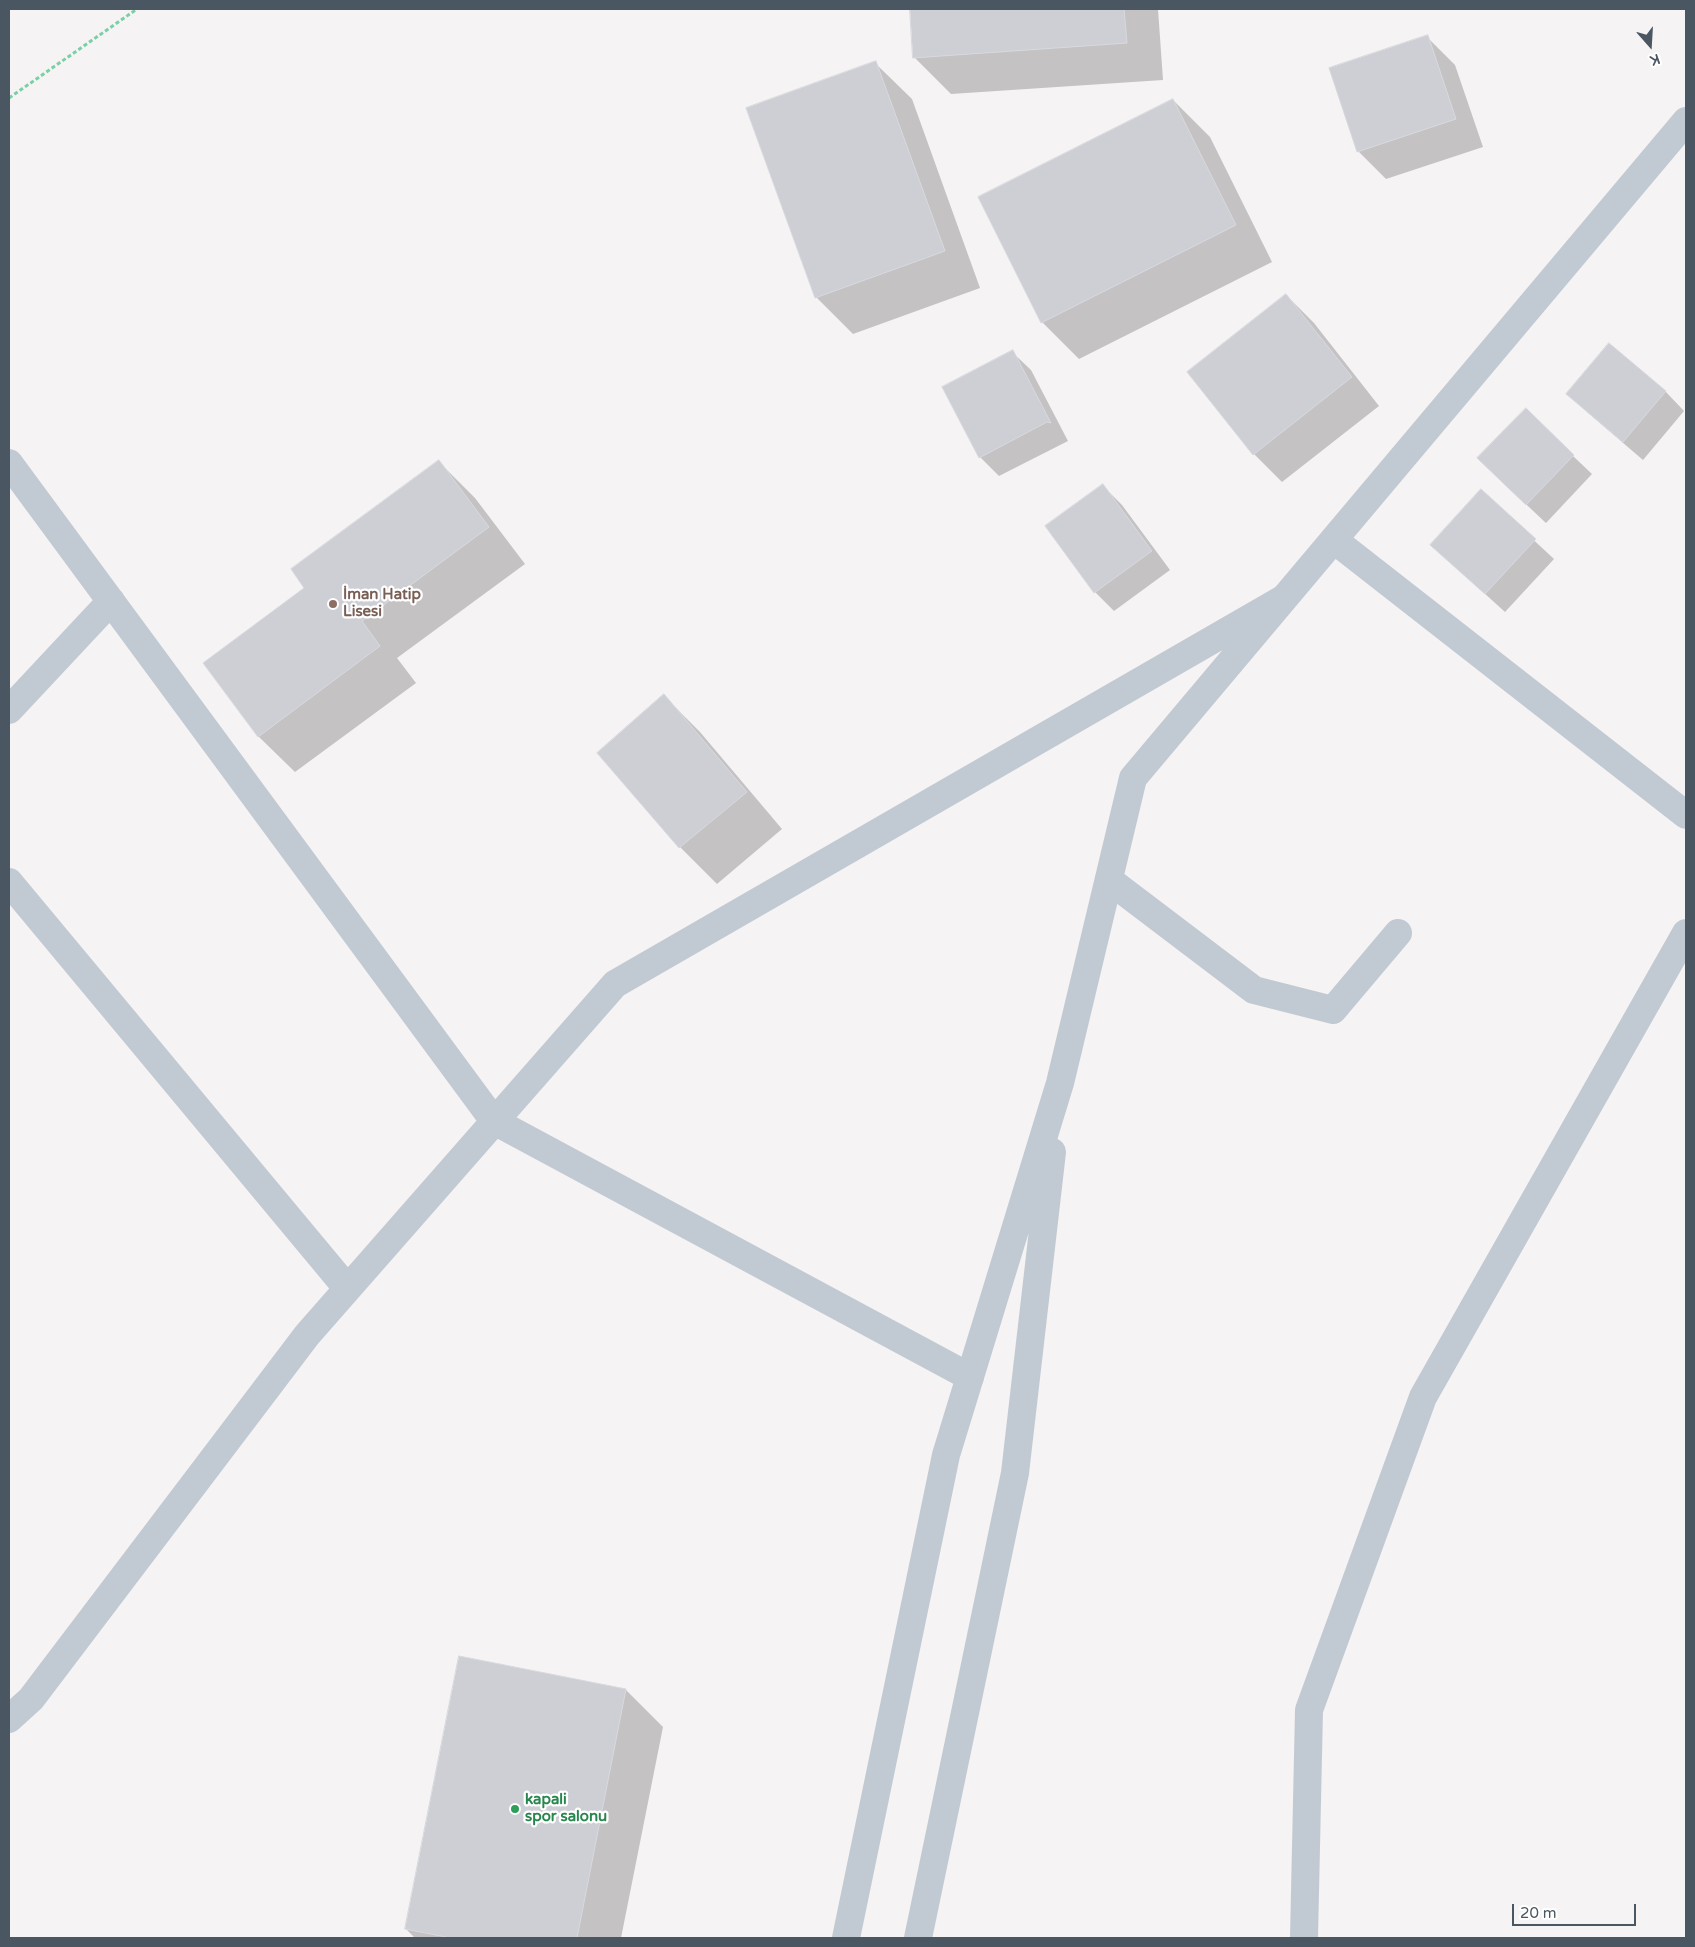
<!DOCTYPE html>
<meta charset="utf-8">
<style>
body{margin:0}
#map{position:relative;width:1695px;height:1947px;overflow:hidden;background:#f5f3f3;font-family:"Varela Round",sans-serif}
canvas{display:block}
.frame{position:absolute;inset:0;border:10px solid #4a5661;pointer-events:none}
.north{position:absolute;left:1625px;top:20px;width:50px;height:50px;-webkit-text-stroke:4px #fff;paint-order:stroke;rotate:161deg;font-size:14px;font-weight:700;line-height:20px;text-align:center;color:#4a5661}
.north::after{content:'';display:block;margin:auto;width:18px;height:22px;background:#4a5661;clip-path:polygon(50% 0,100% 100%,50% 72%,0 100%)}
.scale{position:absolute;left:1512px;top:1904px;width:124px;height:22px;box-sizing:border-box;border:2px solid #4a5661;border-top:0;padding-left:6px;font-size:15px;line-height:18px;white-space:nowrap;color:#4a5661;-webkit-text-stroke:4px #fff;paint-order:stroke}
</style>
<div id="map">
<canvas width="1695" height="1947"></canvas>
<div class="frame"></div>
<div class="north">K</div>
<div class="scale">20 m</div>
</div>
<script>
const context = document.querySelector('canvas').getContext('2d');
context.lineJoin = 'round';
function fillPath(path, color) { context.fillStyle = color; context.fill(path, 'evenodd'); }
function trace(path, color, width, dash) { context.strokeStyle = color; context.lineWidth = width; context.lineCap = dash ? 'butt' : 'round'; context.setLineDash(dash || []); context.stroke(path); }
function write(font, color, halo, rows, align = 'center') {
  context.font = font + ' "Varela Round",sans-serif'; context.lineWidth = 4.5; context.setLineDash([]); context.textBaseline = 'middle'; context.strokeStyle = halo; context.fillStyle = color; for (const [text, x, y, turn = 0] of rows) {
    context.save(); context.translate(x, y); context.rotate((+turn || 0) * Math.PI / 180); context.textAlign = isNaN(turn) ? turn : align; if (halo) context.strokeText(text, 0, 0); context.fillText(text, 0, 0); context.restore();
  }
}
fillPath(new Path2D(`
 M911 9H1158L1163 80 951 94 915 58Z
 M1427 37 1455 65 1483 147 1386 179 1358 151Z
 M875 63 912 99 980 288 853 334 816 297Z
 M1173 100 1210 137 1272 262 1079 359 1042 322Z
 M1286 295 1314 323 1379 406 1282 482 1254 454 1189 372Z
 M1609 344 1666 392 1684 411 1643 460 1587 412 1568 394Z
 M1012 352 1031 370 1068 441 999 476 980 457Z
 M1573 456 1592 474 1546 523 1497 477Z
 M438 461 475 498 525 564 397 658 416 683 295 772 258 736 306 588Z
 M1103 486 1122 505 1170 570 1114 611 1095 592 1047 526Z
 M1481 491 1554 559 1505 612 1451 563Z
 M664 696 700 732 782 829 717 884 680 847 599 753Z
 M460 1658 626 1690 663 1727 621 1938H415L406 1929Z`), '#0003');
const building = new Path2D(`
 M910 9H1124L1127 43 913 58Z
 M1428 35 1456 119 1357 152 1329 68Z
 M876 61 945 251 815 298 746 108Z
 M1173 99 1236 225 1041 323 978 197Z
 M1286 294 1352 377 1253 455 1187 372Z
 M1609 343 1666 391 1623 442 1566 394Z
 M1013 350 1051 423 1047 422 979 458 942 387Z
 M1526 408 1574 455 1526 505 1477 458Z
 M439 460 489 527 362 621 380 646 258 737 203 663 304 588 291 569Z
 M1103 484 1152 551 1094 593 1045 526Z
 M1481 489 1536 539 1485 594 1430 545Z
 M664 694 747 792 679 848 597 753Z
 M459 1656 626 1689 577 1938H451L405 1929Z`);
fillPath(building, '#cdcfd5');
trace(building, '#d7d9de', 1);
trace(new Path2D(`
 M9 98 137 9`), '#7ad0a6', 3, [4, 2.5]);
trace(new Path2D(`
 M9 463 494 1121 970 1377
 M1334 540 1686 815
 M9 710 111 601
 M1109 880 1254 990 1333 1010 1398 933
 M9 882 347 1288
 M9 1719 31 1699 307 1335 615 984 1283 599
 M1304 1938 1309 1710 1423 1397 1686 933`), '#c1cad2', 28);
trace(new Path2D(`
 M846 1938 946 1455 1060 1083 1133 778 1686 121
 M918 1938 1015 1473 1052 1152`), '#c1cad2', 28);
for (const [x, y, r, color] of [
 [333,604,5,"#8d6e63"],
 [515,1809,5,"#2e9e5b"]
]) { const dot = new Path2D(); dot.arc(x, y, r, 0, 2 * Math.PI); context.fillStyle = color; context.fill(dot); trace(dot, '#fff', 2); }
write('bold 15px', '#785e54', '#fff', [
 ["İman Hatip",343,595],
 ["Lisesi",343,612]
], 'left');
write('bold 15px', '#27864d', '#fff', [
 ["kapali",525,1800],
 ["spor salonu",525,1817]
], 'left');
</script>
